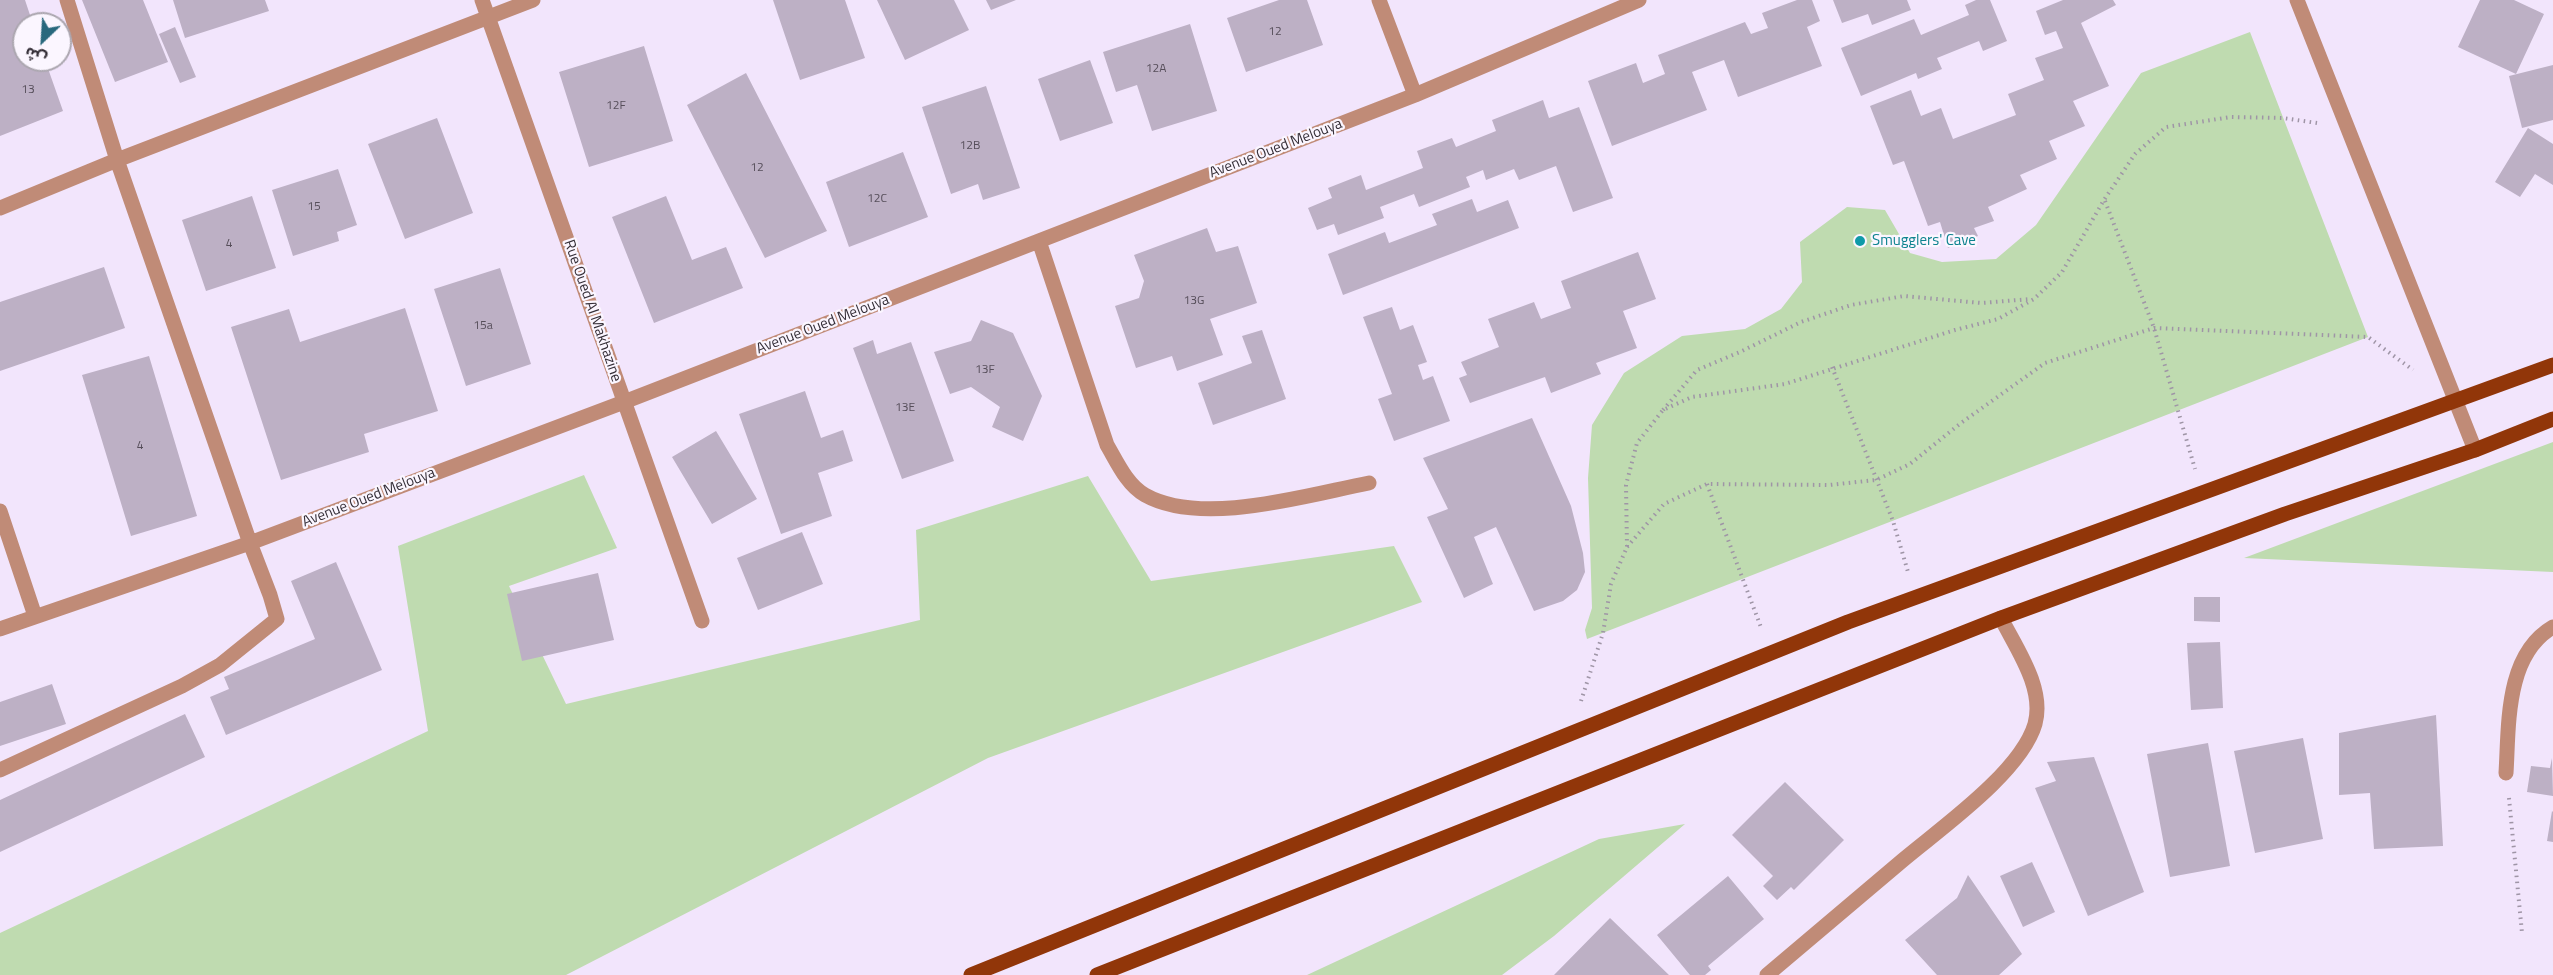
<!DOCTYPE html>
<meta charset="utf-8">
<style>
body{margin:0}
#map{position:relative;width:2553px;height:975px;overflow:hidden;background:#f2e5fc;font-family:"Titillium Web","Noto Sans Arabic",sans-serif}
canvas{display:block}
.north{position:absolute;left:12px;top:12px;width:60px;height:60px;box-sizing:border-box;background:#fbf6ff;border:2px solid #aba6af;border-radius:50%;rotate:205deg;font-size:16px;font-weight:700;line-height:24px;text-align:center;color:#342e37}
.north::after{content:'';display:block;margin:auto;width:21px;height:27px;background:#28687d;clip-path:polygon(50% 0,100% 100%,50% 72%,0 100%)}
</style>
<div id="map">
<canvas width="2553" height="975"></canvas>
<div class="north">ش</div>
</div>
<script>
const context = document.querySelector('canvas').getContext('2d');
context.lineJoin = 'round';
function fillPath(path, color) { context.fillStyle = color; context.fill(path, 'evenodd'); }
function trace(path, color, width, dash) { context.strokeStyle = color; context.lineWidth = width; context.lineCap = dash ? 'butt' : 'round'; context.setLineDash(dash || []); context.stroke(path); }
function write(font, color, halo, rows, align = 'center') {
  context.font = font + ' "Titillium Web",sans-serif'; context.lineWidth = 4.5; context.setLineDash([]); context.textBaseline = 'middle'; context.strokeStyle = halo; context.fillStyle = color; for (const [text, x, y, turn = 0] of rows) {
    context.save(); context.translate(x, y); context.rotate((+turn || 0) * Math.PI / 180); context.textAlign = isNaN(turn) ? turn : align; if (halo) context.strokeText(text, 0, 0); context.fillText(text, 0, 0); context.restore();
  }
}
fillPath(new Path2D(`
 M2250 32 2368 337 1587 639 1585 630 1592 608 1588 478 1592 425 1624 373 1682 336 1745 329 1781 309 1802 282 1800 242 1847 207 1885 210 1910 253 1942 262 1996 259 2036 225 2141 73Z
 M2553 442V572L2244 558Z
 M584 475 617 548 509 586 566 704 920 620 916 530 1088 476 1151 581 1394 546 1422 602 988 758 566 975H0V933L428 731 398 546Z
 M1685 824 1554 936 1502 975H1307L1599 839Z`), '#bfdbb0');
fillPath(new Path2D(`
 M0 0H25L33 24H24V60H45L63 111 0 136Z
 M82 0H143L168 62 115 82Z
 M173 0H265L269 11 185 38Z
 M773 0H845L865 58 800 80Z
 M877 0H954L969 30 905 60Z
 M986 0H1016L991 10Z
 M1279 0H1307L1323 45 1246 72 1227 18Z
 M1797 0H1812L1820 21 1807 27 1822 66 1738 97 1724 60 1692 72 1707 110 1612 146 1588 81 1636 63 1643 83 1665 74 1658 55 1745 22 1751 34 1768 28 1762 13Z
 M1833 0H1907L1911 10 1872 25 1868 14 1842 23Z
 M1976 0H1990L2007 41 1983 51 1979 41 1937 58 1942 69 1918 79 1916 73 1861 96 1841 48 1914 19 1921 35 1969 15 1965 5Z
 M2063 0H2113L2116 5 2081 23 2109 86 2073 101 2085 126 2049 141 2057 159 2020 175 2027 189 1988 207 1994 221 1974 228 1978 236 1948 248 1940 222 1928 226 1904 161 1893 165 1870 106 1911 90 1921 116 1941 108 1953 139 2016 115 2008 94 2044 80 2035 58 2063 48 2056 31 2045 35 2036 11Z
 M2480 0H2514L2544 14 2516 74 2458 47Z
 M1190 24 1217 111 1152 131 1137 85 1116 92 1103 52Z
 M175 27 196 77 180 83 159 34Z
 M644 46 673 141 589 167 559 72Z
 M1090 60 1113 123 1060 141 1038 79Z
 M2553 65V120L2522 128 2509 76Z
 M746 73 827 231 765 258 687 105Z
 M986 86 1020 188 983 200 978 184 951 194 922 107Z
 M1543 100 1549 118 1579 107 1613 198 1573 212 1556 166 1519 180 1514 169 1486 180 1483 170 1466 177 1470 187 1419 207 1414 194 1380 207 1384 218 1338 235 1334 224 1317 230 1308 208 1332 198 1328 188 1361 175 1366 190 1423 168 1417 151 1452 138 1456 147 1496 131 1492 120Z
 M437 118 473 213 405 239 368 144Z
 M2528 128 2553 144V185L2535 174 2520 197 2495 182Z
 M903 152 928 217 849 247 826 182Z
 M338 169 357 225 337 232 339 241 293 256 272 190Z
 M252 196 276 268 206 291 182 220Z
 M666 196 692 260 726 247 743 288 654 323 612 217Z
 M1472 199 1477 212 1508 200 1519 228 1343 295 1328 254 1385 232 1389 243 1437 225 1432 214Z
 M1207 228 1216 252 1238 246 1257 303 1210 319 1223 355 1177 371 1172 356 1136 368 1115 306 1139 298 1144 281 1134 255Z
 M1638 252 1656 299 1623 311 1637 348 1596 363 1601 374 1551 393 1545 377 1470 403 1459 378 1467 375 1461 362 1499 347 1488 319 1534 302 1541 319 1571 308 1561 281Z
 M104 267 125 328 0 371V302Z
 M500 268 531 364 466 386 434 289Z
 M1392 307 1400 330 1413 325 1427 362 1418 365 1423 380 1433 376 1450 421 1394 441 1378 399 1392 394 1363 317Z
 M405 308 438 411 364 434 369 452 281 480 231 327 289 309 300 342Z
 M981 320 1013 333 1042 396 1023 441 992 427 1000 407 971 387 950 394 934 352 971 341Z
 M1262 330 1286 399 1213 425 1198 383 1252 363 1242 336Z
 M873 340 877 354 911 342 954 461 902 479 853 348Z
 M149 356 197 516 131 536 82 375Z
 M805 391 821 438 843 430 853 461 818 473 832 516 781 534 739 414Z
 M1532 418 1571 506 1583 553 1585 572 1577 590 1563 601 1534 611 1496 527 1474 537 1493 584 1464 598 1427 517 1448 509 1423 458Z
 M716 431 757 499 712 524 672 457Z
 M802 532 823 584 758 610 737 558Z
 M336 562 382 670 226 735 210 697 229 689 224 677 315 639 291 581Z
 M598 573 614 640 522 661 507 594Z
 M2194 597H2220V622L2194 621Z
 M2220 642 2223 708 2191 710 2187 643Z
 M52 684 66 724 0 746V702Z
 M185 714 205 757 0 852V800Z
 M2436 715 2443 846 2374 849 2370 793 2339 795V733Z
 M2303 738 2323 839 2255 853 2234 751Z
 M2208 743 2230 866 2170 877 2147 754Z
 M2094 757 2144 892 2088 916 2035 788 2056 781 2047 762Z
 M2552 758 2553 796 2527 792 2531 766 2550 768Z
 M1785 782 1844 840 1794 890 1791 887 1777 900 1763 886 1773 876 1732 835Z
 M2552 811 2553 812V842L2547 841Z
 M2032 862 2055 912 2023 927 2000 876Z
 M1968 875 2022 954 1999 975H1937L1905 940 1957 898Z
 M1728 876 1764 919 1708 966 1711 970 1705 975H1690L1657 935Z
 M1610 918 1669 975H1554Z`), '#bdb0c5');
trace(new Path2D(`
 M2105 201 2154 328 2195 469
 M1832 367 1893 521 1908 572
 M1663 410 1697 370 1740 352 1801 322 1851 305 1904 296 1981 303 2031 299
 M1707 484 1762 630
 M1627 547 1664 504 1707 484 1829 485 1876 480 1910 464 1961 423 2045 363 2154 328 2368 337 2413 370
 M1581 701 1603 633 1611 584 1627 547 1626 485 1637 443 1663 410 1692 397 1785 384 1955 330 1998 319 2034 299 2062 272 2104 200 2135 154 2166 127 2231 117 2283 118 2317 123
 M2509 798 2522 933`), '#9f95a6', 4, [1.5, 4.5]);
trace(new Path2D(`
 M482 0 702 621
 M1379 0 1415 95
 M2297 0 2475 450
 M0 208 117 160 533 0
 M1039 241 1107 445C1117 462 1127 485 1145 495 1202 527 1307 495 1369 483
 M0 511 35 616
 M0 629 250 543 624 402 1415 95 1639 0
 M0 770 182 686 220 665 277 619 270 595 250 543 117 160 67 0
 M2506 773C2509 725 2505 655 2553 627
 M1767 975C1812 937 1858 898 1903 860 1941 828 2021 772 2035 724 2045 688 2016 648 2001 618`), '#c08b77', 15);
trace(new Path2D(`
 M971 975 1848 622 2553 365
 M1097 975 2001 618 2285 514 2475 450 2553 419`), '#913609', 15);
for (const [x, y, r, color] of [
 [1860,241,6,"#0f9aa8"]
]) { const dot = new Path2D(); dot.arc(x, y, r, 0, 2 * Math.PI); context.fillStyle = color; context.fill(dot); trace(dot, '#fbf6ff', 2); }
write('12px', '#564e5a', null, [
 ["12",1275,32],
 ["12A",1156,69],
 ["13",28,90],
 ["12F",616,106],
 ["12B",970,146],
 ["12",757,168],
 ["12C",877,199],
 ["15",314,207],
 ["4",229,244],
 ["13G",1194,301],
 ["15a",483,326],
 ["13F",985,370],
 ["13E",905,408],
 ["4",140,446]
]);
write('15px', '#342e37', '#fbf6ff', [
 ["Avenue Oued Melouya",1276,149,-21],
 ["Rue Oued Al Makhazine",592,311,71],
 ["Avenue Oued Melouya",823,325,-21],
 ["Avenue Oued Melouya",369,498,-21]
]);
write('15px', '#0d838f', '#fbf6ff', [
 ["Smugglers' Cave",1872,241]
], 'left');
</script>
